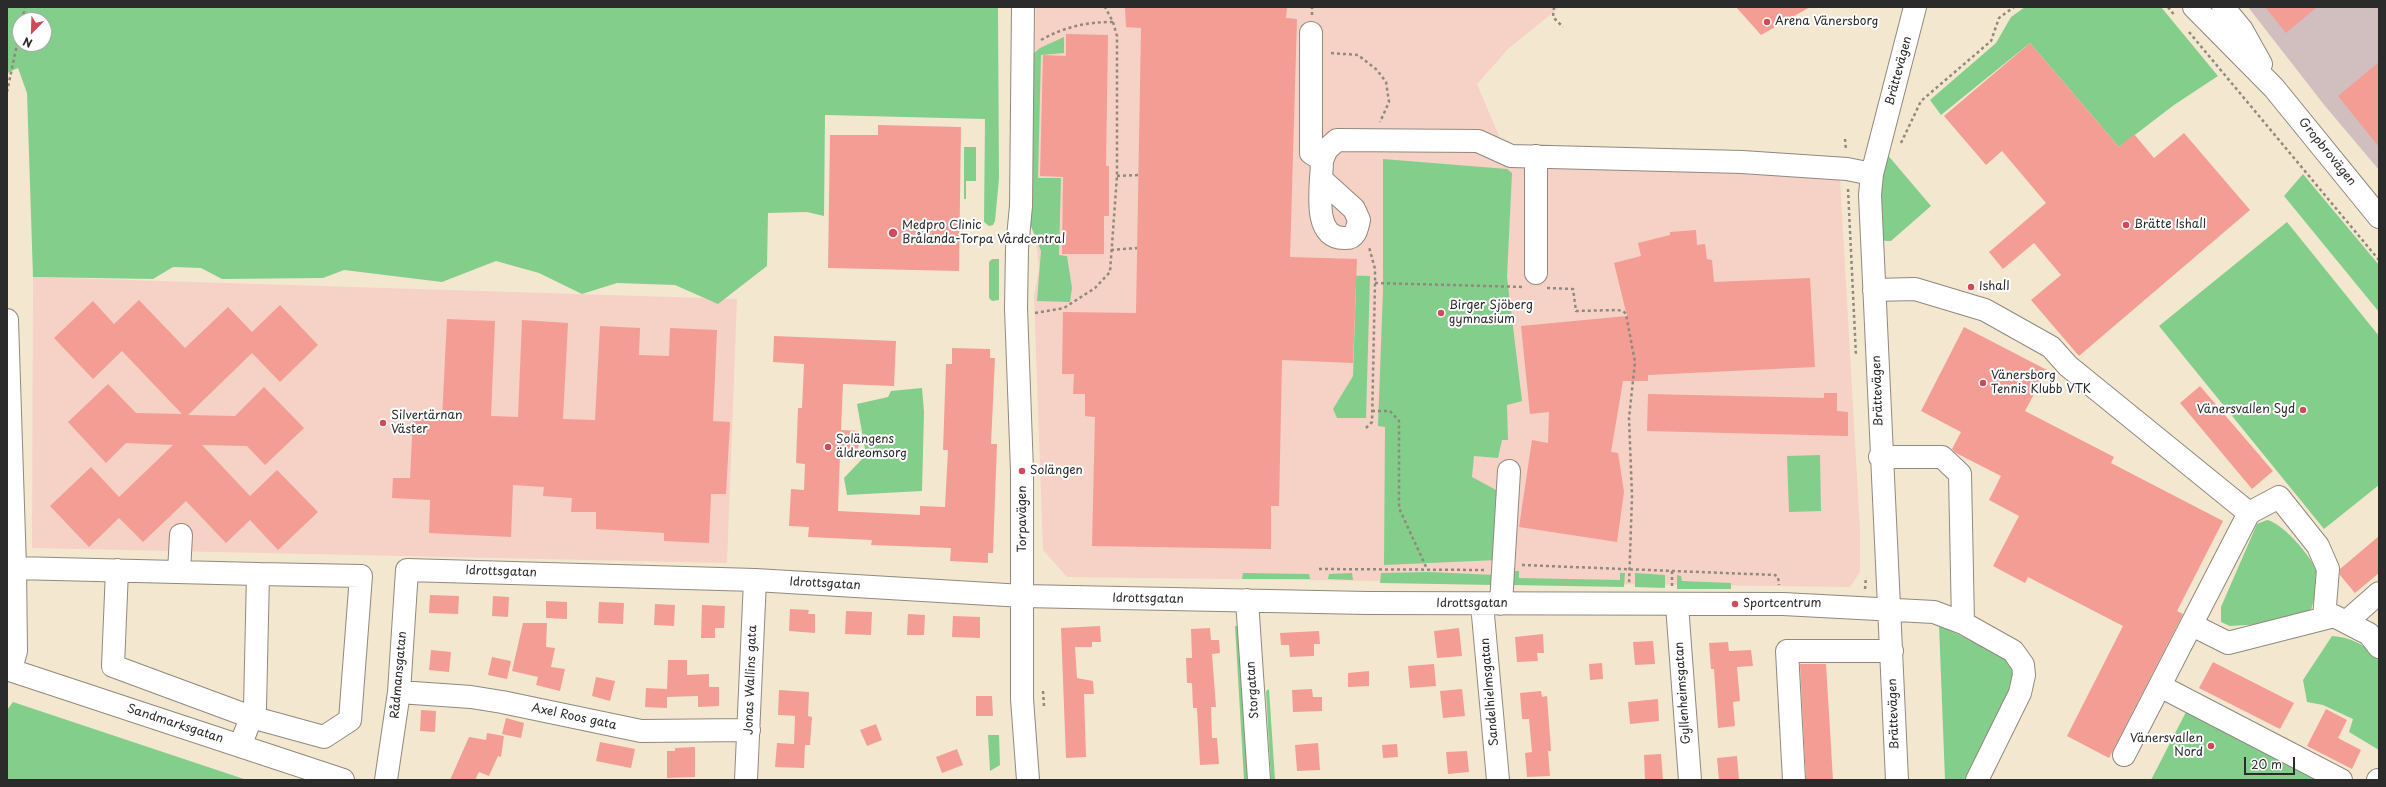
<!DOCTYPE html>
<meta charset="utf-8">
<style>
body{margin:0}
#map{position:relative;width:2386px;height:787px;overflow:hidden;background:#f4e7d0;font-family:"Playpen Sans",sans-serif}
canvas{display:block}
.frame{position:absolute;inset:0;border:8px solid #2b2b2b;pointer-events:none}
.north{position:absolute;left:12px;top:12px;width:40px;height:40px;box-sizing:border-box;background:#fff;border:1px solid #aaa;border-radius:50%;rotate:203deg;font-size:11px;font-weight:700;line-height:16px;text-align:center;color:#2b2b2b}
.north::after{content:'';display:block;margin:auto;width:14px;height:18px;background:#d1495b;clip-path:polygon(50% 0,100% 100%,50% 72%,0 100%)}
.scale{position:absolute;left:2244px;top:757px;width:51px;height:18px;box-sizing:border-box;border:2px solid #2b2b2b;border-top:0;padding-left:5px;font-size:12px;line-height:14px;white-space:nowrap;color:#2b2b2b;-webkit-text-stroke:3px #fff;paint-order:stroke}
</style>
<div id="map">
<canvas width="2386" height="787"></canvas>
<div class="frame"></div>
<div class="north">N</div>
<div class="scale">20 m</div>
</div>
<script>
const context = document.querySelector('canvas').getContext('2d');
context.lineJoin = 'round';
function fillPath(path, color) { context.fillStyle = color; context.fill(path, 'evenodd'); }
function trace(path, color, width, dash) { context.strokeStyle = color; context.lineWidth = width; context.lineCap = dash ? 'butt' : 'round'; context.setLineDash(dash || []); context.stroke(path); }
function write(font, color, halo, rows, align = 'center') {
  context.font = font + ' "Playpen Sans",sans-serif'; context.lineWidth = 4; context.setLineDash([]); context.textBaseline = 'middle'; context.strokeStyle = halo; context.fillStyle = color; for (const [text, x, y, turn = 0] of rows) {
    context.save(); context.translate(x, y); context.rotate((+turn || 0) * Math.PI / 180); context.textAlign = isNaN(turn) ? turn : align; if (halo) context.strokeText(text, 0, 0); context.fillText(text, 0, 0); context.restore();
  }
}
fillPath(new Path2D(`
 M1036 7H1560L1508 49 1477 84 1510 162 1840 179 1860 530V572L1850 587 1067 577 1043 550 1034 296 1039 269 1031 195Z
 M33 277 737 299 727 563 32 548Z`), '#f6d1c5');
fillPath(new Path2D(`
 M2248 7H2379V170L2325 106Z`), '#d1bfbf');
fillPath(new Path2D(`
 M7 7H998L999 179 995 221 993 225 989 226 984 222 985 119 825 115 824 216 807 212 768 213 767 266 718 304 675 285 617 283 582 294 539 273 496 261 442 282 344 270 323 278 222 279 201 268 173 267 153 279 33 277 27 93 18 68 9 72 7 75ZM20 20H44V44H20Z
 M2025 7H2161L2218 76 2174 105 2119 147 2030 43 1941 115 1930 100 1996 43 2011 17Z
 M1064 37V53L1041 55 1038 178H1061L1059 255 1067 256 1072 288 1070 302 1037 301 1041 251 1028 219 1027 59 1040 48Z
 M964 147H976V181H966V199H964Z
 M1886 153 1931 206 1891 241H1885L1881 236 1878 185Z
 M1383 159 1507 169 1512 173 1507 277 1522 401 1507 405 1508 440H1502L1498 458 1474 456 1472 477 1496 490 1498 560 1384 565 1385 427 1378 426 1383 290Z
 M2303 174 2379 265V312L2284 196Z
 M2287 222 2379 336V485L2324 529 2159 326Z
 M992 259H999V300L992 301 989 298V262Z
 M1335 275 1370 276 1366 418H1337L1333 409 1353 376 1356 286Z
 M922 388 924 412 922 491 847 495 844 478 866 455 857 404 888 397 891 391Z
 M1820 455 1821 511 1789 512 1787 456Z
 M2267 520C2282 522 2318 562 2318 578 2318 590 2312 604 2310 615L2298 622 2230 626 2221 622V607L2257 524Z
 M1510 571H1519V578L1620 580V573H1625L1624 587 1510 585Z
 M1429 572 1495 575V585L1380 583 1381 573Z
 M1243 573 1309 574 1310 579H1242Z
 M1352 573 1353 580 1328 579 1329 574Z
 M1635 573 1665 575V588L1635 587Z
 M1677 575 1681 576 1682 581 1731 583V589H1677Z
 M1939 625 2008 659 2017 678 1968 780H1945Z
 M1235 626H1238L1248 780H1244Z
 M2332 636C2350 637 2368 645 2379 661V750L2349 732 2353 719 2323 705 2307 702 2303 680Z
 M1269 689 1275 780H1271L1266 691Z
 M13 702 247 780H7V710Z
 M2186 712 2320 780H2151Z
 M988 735H999L1000 765 990 771Z`), '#84ce8b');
fillPath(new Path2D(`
 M1125 7H1287L1286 18 1297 19 1290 257 1357 259 1353 363 1282 360 1279 506H1271V549L1092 546 1095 417 1085 416V394H1073L1074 374H1062L1063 312 1136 313 1141 28 1126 27Z
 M1736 7H1810L1761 35Z
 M2265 7H2317L2286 33Z
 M1066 34 1108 35 1106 166H1109V216H1104V254H1062L1063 177 1040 176 1043 55 1066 56Z
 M2030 43 2119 147 2134 134 2154 158 2184 133 2250 210 2079 356 2031 300 2061 275 2034 243 2003 269 1989 252 2046 203 2002 151 1986 165 1944 116Z
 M2379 62V147L2338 96Z
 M878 125 961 127 959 271 828 268 830 135H878Z
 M1696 230 1697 245 1705 244 1707 259 1712 260 1714 282 1810 278 1815 367 1648 375V381H1623L1611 452 1618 453 1624 492 1617 542 1519 527 1532 440 1548 443 1549 412 1530 414 1521 326 1627 316 1614 263 1641 256 1638 243 1670 235V232Z
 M139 300 185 348 228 307 252 332 280 305 318 345 280 382 252 353 188 415 235 416 264 387 304 428 265 465 247 446 202 445 250 496 277 470 318 512 278 550 250 520 226 543 186 501 143 542 119 518 89 547 50 506 91 467 119 497 173 445 126 443 106 463 68 422 108 384 136 413 182 414 122 351 93 379 54 338 93 301 114 324Z
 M447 319 495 321 491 416 518 417 522 320 568 323 563 419 595 420 600 326 640 328 639 355 669 356 670 328 717 330 713 421 730 422 726 494H711L709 543 664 541V533L596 529V512H571L572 498 543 496 544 487 513 485 511 537 429 533 430 500 392 498 393 478H410L413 418 442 419Z
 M1964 327 2047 370 2025 411 2114 457 2111 463 2223 521 2177 611 2183 614 2109 758 2067 736 2123 626 2028 577 2025 583 1993 566 2019 516 1989 500 2001 476 1956 453 1952 449 1961 432 1921 411Z
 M774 336 896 341 894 386 843 384 841 430 859 431 858 456 840 455 838 511 920 515V506L945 507 948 450H943L946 364H952V348L990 349V358H995L991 444H997L993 553H988V563L950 561 951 548 871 545 872 540 808 537 809 527 789 526 791 489 804 490 805 464 796 463 798 408H802L804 364 773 362Z
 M2200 386 2273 471 2252 489 2180 403Z
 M1824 393H1837V411L1848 412V436L1647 431 1648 394 1824 398Z
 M2379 536V573L2355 593 2340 575V569Z
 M430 595 459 596 458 614 429 613Z
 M493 596 509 597 508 617 492 616Z
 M546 601 567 602V619L546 618Z
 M599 602 624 603 623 624 598 623Z
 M655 604 675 605 674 626 654 625Z
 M702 605 725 606 724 628H715V638H701Z
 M790 609 809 610 808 614H815V633L789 631Z
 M846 611 872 612 871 635 845 634Z
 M908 614 925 615 924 635H907Z
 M953 616 980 617V638L952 637Z
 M523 623H547L546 647 555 648 551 667 565 669 560 691 536 685 538 677 512 671Z
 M1100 626 1101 642H1092V647H1075L1077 678 1093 681 1094 694H1084L1086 757 1066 758 1061 628Z
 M1210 628 1211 640H1219L1220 653 1212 654 1216 707H1211L1212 738H1217L1219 764 1200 765 1197 708H1193L1192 683H1187L1186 658H1192L1191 629Z
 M1459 628 1462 656 1437 658 1434 631Z
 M1319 631 1320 644H1314V656L1290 657 1289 645H1281L1280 633Z
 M1543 634 1544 653H1537L1538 661 1517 662 1515 637Z
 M1653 641 1655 664 1635 665 1633 642Z
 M1728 642 1729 651 1751 650 1753 666 1737 667 1740 701 1733 702 1735 726 1718 728 1714 669H1711L1709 643Z
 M431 650 451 652 449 672 429 670Z
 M492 657 511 661 507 679 488 675Z
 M668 660H687V675L709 674V687H719V706L698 707V696L667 697V708L645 707 646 688 667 689Z
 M2213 662 2294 703 2280 729 2199 688Z
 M1602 663 1603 679 1590 680 1589 664Z
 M1434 664 1436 686 1410 688 1408 666Z
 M1800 664H1826L1833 780H1806Z
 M1369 671V686L1348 687V673Z
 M596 677 615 681 610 701 592 696Z
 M1312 689 1313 697H1322V711L1293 712 1292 690Z
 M1462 689 1465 716 1443 718 1440 691Z
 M779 690 809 692 808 716 812 717 810 745H805L804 768 775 767 777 743 794 744 795 716H798L778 715Z
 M1541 691 1542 697 1547 696 1551 751H1548L1550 776 1527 777 1525 753 1532 752 1529 719H1522L1520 693Z
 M976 696H992L993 716H976Z
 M1658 699 1659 721 1630 724 1628 702Z
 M2326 709 2347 720 2338 738 2361 750 2352 769 2307 746Z
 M421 710 436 711 435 732 420 731Z
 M506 718 524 723 521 738 502 734Z
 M876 724 882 740 867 746 860 730Z
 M487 733 504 736 501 757 498 756 489 776 479 772 475 780H450L469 737 486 740Z
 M600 742 635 749 631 768 596 761Z
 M1318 743 1320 770 1297 771 1295 745Z
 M1397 744 1398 757 1383 758 1382 745Z
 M695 747V777L667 778V751H675V748Z
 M957 749 963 765 942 773 936 757Z
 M1467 751 1469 772 1448 774 1446 752Z
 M1661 754 1663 780H1645L1644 755Z
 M1737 756 1739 780H1719L1717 758Z`), '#f39d94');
const minor = new Path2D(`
 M1023 7 1021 206 1017 248 1016 308 1022 471V699L1028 780
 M2194 7 2274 88 2379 217
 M2223 7 2242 30 2261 64
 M1311 33V153L1322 160 1327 149 1337 140 1478 141 1511 156 1742 162 1847 169 1872 174
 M1322 180 1354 209 1359 220C1357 228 1356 238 1346 238 1310 240 1322 184 1322 160
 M1536 273V156
 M1874 290 1915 289 1985 310 2051 347 2068 366 2249 513 2124 755
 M7 320 15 568 16 651 11 669
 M1880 457H1942L1960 474 1963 623
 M2249 513 2279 497 2318 546 2328 569 2324 618
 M15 568 258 574 255 708 240 746
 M117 570 113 666 251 717 324 737 350 720 361 576 258 574
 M179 572 181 535
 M1247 600 1259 780
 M1482 604 1498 780
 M1501 604 1509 471
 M1677 605 1690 780
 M2346 622 2379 593
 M2192 625 2228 643 2334 616 2369 634 2379 647
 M7 669 343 780
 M2160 686 2341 780
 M399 692 471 697 502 702 641 731 749 730
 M386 780 399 692 407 570 755 580 1023 596 1367 603 1783 604 1934 612 1963 623 2013 651 2023 665 2024 675 2020 693 1977 780
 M746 780 755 580
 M1794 780 1787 651H1892
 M1897 780 1870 195 1872 174 1915 7
 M2378 780H2379`);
trace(minor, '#90897e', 24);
trace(new Path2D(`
 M1554 7 1553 17 1563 27
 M2168 7 2175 16
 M1312 15V7
 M22 20 25 7
 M2189 32 2379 260
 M1041 40C1064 27 1086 22 1113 22
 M1331 53 1358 55 1377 70 1386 82 1389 102 1380 122
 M7 92 20 30
 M1845 139 1846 150
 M1901 143 1921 101 1991 41 1999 18 2014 7
 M1117 176 1138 175
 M1848 189 1856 356
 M1111 250 1137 248
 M1375 283 1524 287
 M1547 288 1573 289 1576 311 1617 310 1623 311 1626 314 1635 362 1629 418 1632 496 1629 585
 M1035 313 1064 308 1095 288 1110 272 1117 176V36L1113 22 1105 7
 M1372 411H1390L1399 421V508L1427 569
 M1366 428 1372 422 1375 283V269L1369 247
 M1522 565 1775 575 1778 577 1779 585
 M1319 569 1484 570
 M1672 586V570
 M1865 589 1866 577
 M1043 691 1044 706`), '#90897e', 2.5, [3, 3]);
trace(minor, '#fff', 22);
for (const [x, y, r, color] of [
 [1767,22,4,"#d1495b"],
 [2126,225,4,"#d1495b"],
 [893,233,5,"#d1495b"],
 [1971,287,4,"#d1495b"],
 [1441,313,4,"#d1495b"],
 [1983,383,4,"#d1495b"],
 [2303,410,4,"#d1495b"],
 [383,423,4,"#d1495b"],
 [828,447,4,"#d1495b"],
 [1022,471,4,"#d1495b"],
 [1735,604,4,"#d1495b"],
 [2211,746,4,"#d1495b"]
]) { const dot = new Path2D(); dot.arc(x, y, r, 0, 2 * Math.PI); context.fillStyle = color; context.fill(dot); trace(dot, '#fff', 1.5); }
write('12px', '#2b2b2b', '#fff', [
 ["Arena Vänersborg",1775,22],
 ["Brätte Ishall",2134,225],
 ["Medpro Clinic",902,226],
 ["Brålanda-Torpa Vårdcentral",902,240],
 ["Ishall",1979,287],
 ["Birger Sjöberg",1449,306],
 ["gymnasium",1449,320],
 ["Vänersborg",1991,376],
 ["Tennis Klubb VTK",1991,390],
 ["Vänersvallen Syd",2295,410,"right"],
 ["Silvertärnan",391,416],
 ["Väster",391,430],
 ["Solängens",836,440],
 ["äldreomsorg",836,454],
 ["Solängen",1030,471],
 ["Sportcentrum",1743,604],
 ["Vänersvallen",2203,739,"right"],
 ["Nord",2203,753,"right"]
], 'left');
write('12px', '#2b2b2b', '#fff', [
 ["Brättevägen",1899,71,-75],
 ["Gropbrovägen",2327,152,51],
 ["Brättevägen",1878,391,-92],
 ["Torpavägen",1023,519,-90],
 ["Idrottsgatan",501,572,2],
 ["Idrottsgatan",825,584,3],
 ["Idrottsgatan",1148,599,1],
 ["Idrottsgatan",1472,604],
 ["Rådmansgatan",399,675,-85],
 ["Jonas Wallins gata",751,680,-88],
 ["Storgatan",1253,690,-94],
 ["Sandelhielmsgatan",1490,692,-95],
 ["Gyllenheimsgatan",1683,693,-94],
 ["Brättevägen",1894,714,-92],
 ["Axel Roos gata",574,717,12],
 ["Sandmarksgatan",175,724,18]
]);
</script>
